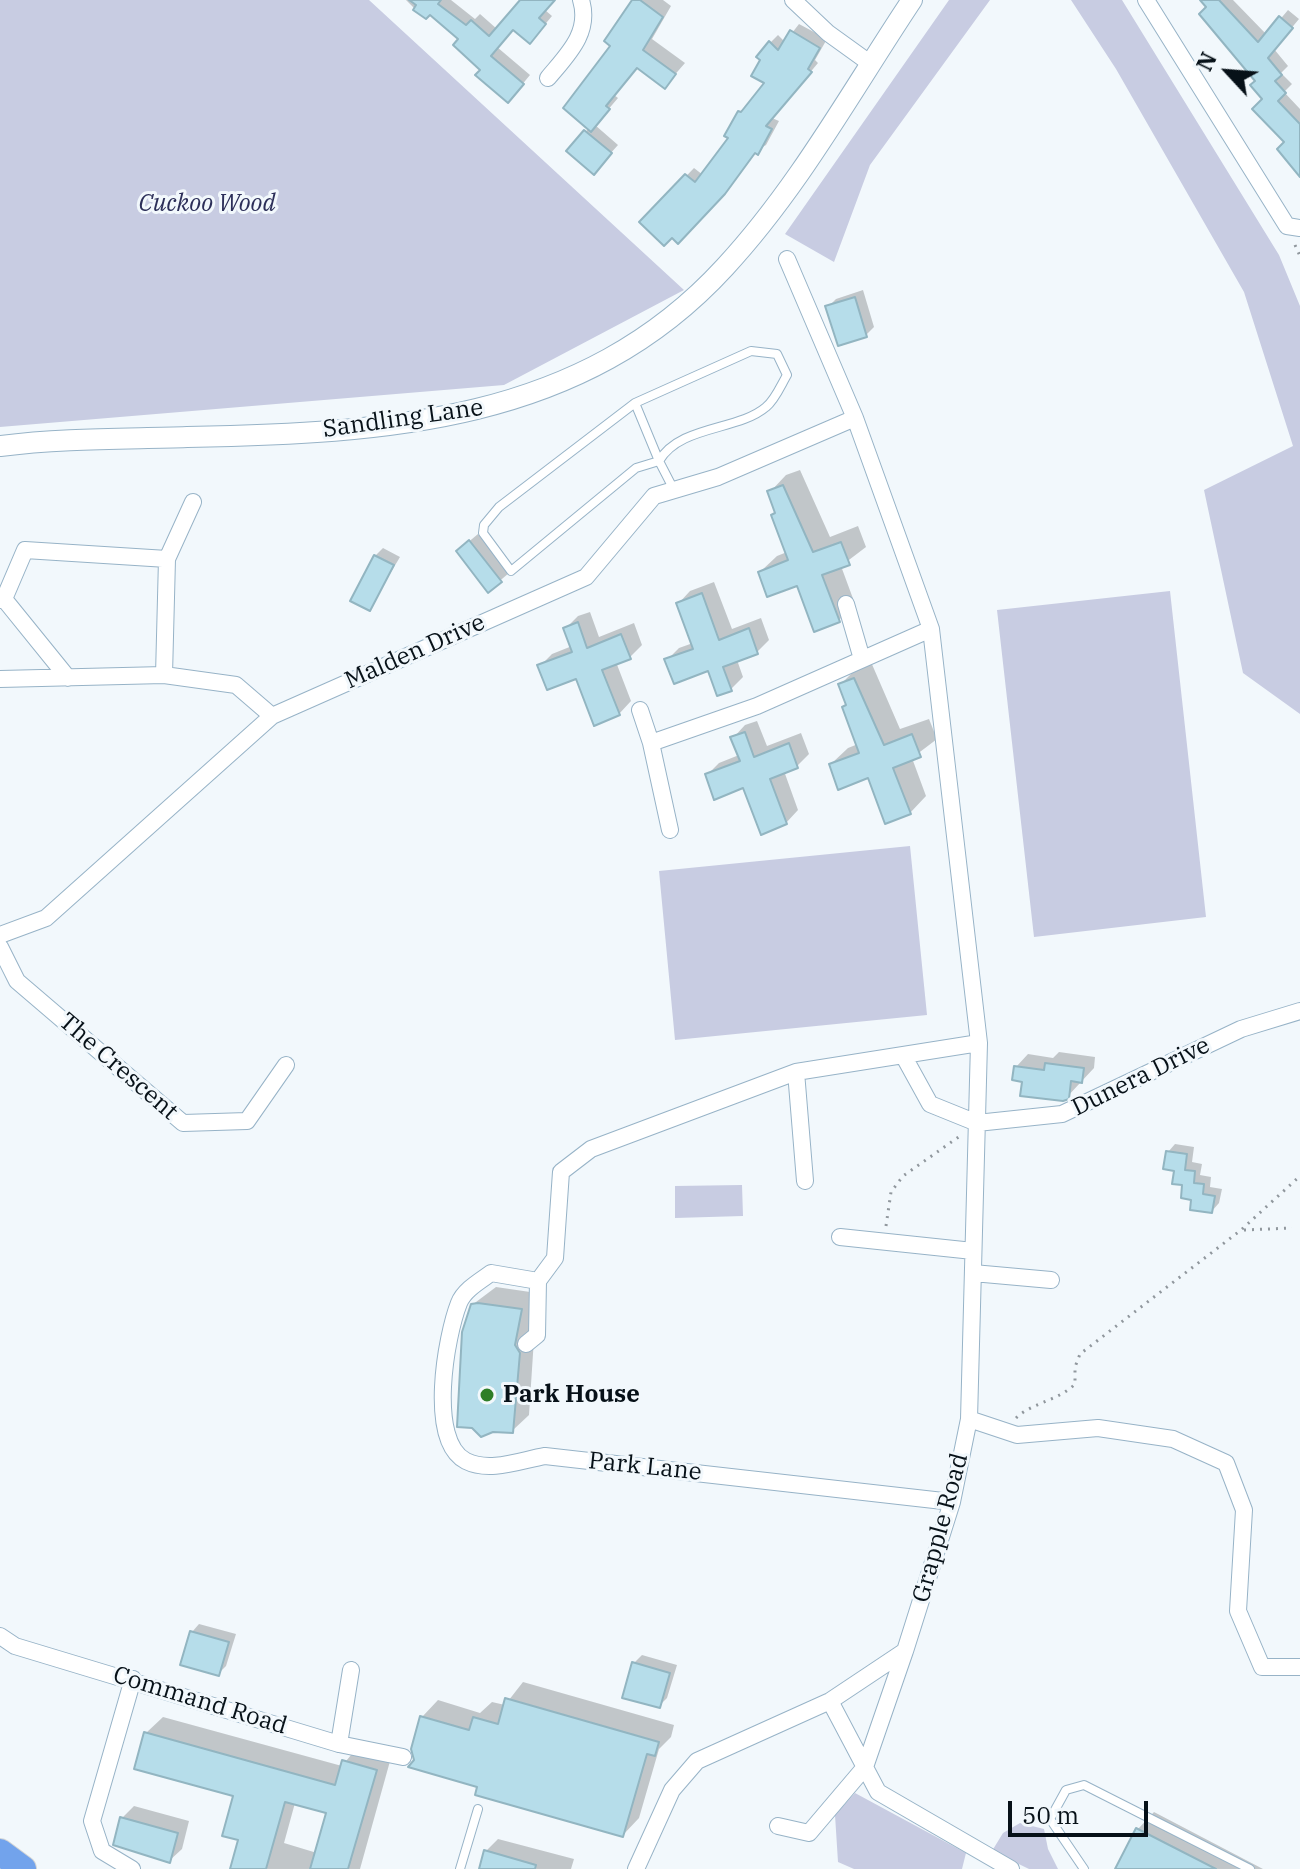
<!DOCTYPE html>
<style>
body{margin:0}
#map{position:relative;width:1300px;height:1869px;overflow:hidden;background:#f2f8fc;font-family:"IBM Plex Serif",serif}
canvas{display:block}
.north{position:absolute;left:1188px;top:32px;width:80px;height:80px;-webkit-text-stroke:6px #f2f8fc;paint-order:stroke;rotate:296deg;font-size:22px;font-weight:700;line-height:32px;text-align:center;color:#071118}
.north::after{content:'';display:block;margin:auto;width:28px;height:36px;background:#071118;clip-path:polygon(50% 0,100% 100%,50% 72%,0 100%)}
.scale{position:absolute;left:1008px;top:1801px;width:140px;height:36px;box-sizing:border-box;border:4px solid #071118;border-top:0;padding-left:10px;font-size:24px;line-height:28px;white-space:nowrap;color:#071118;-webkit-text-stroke:6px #f2f8fc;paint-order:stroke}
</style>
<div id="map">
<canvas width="1300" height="1869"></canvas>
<div class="north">N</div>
<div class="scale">50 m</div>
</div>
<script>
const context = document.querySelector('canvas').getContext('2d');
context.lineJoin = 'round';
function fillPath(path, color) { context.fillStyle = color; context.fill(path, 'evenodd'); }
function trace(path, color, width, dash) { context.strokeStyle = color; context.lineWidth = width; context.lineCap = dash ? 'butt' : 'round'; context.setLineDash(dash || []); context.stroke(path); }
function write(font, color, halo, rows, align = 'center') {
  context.font = font + ' "IBM Plex Serif",serif'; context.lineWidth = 6; context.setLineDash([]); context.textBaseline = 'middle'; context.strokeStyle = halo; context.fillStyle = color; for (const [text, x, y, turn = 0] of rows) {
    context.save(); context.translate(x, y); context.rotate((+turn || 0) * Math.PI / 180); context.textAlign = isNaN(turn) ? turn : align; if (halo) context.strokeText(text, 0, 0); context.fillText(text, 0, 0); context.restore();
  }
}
fillPath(new Path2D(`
 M0 0H369L684 290 504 385 0 427Z
 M949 0H990L870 165 834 262 785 234Z
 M1071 0H1122L1279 255 1300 306V714L1243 673 1204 490 1293 446 1244 292 1116 69Z
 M1170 591 1206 917 1034 937 997 610Z
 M910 846 927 1015 675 1040 659 871Z
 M742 1185 743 1216 675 1218V1186Z
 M855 1793 966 1853 962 1869H854L838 1862 835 1815Z
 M1020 1823 1044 1829 1048 1849 1058 1869H1029L992 1851 1003 1833Z`), '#c8cce2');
fillPath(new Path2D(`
 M406 0H451L475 19 480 14 497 29 522 0H554L545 10 552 16 537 34 514 28 497 47 530 75 516 92 483 69 461 38 430 13 414 8Z
 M634 0H663L671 6 652 39 685 63 665 86 638 66 614 95 618 98 595 125 618 145 601 164 569 151 589 128 613 45Z
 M1202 0H1233L1267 35 1288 10 1299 19 1274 49 1288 66 1281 73 1292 84 1284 92 1300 109V174L1257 80Z
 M799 24 827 39 815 60 818 63 772 118 779 121 766 145 756 151 732 184 678 242 642 222 694 168 703 175 730 138 740 112 768 82 770 43 778 35 785 42Z
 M863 290 874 327 866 335 828 307 836 299Z
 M800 470 830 537 858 526 866 547 841 566 855 604 839 620 798 583 760 572 777 556 787 552 770 492 786 475Z
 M478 534 509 573 489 590 466 544Z
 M383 548 400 557 369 609 375 556Z
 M714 582 732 629 761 618 769 640 757 652 737 660 743 677 731 689 710 669 667 660 679 648 693 643 678 604 690 591Z
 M590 612 599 637 634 623 642 645 630 657 616 662 631 701 619 714 577 676 540 666 552 654 572 646 565 629 578 616Z
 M871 662 900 729 929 719 937 739 912 758 926 796 910 813 869 776 831 764 848 748 858 744 841 684 857 668Z
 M757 721 767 746 801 733 809 754 797 766 784 771 798 810 786 823 745 786 707 775 719 763 739 755 733 738 745 725Z
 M1059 1052 1095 1057 1094 1068 1067 1097 1016 1067 1028 1054 1053 1058Z
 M1175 1144 1194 1147 1192 1162 1202 1164 1200 1175 1211 1177 1210 1187 1222 1189 1219 1203 1212 1211 1194 1198 1176 1169 1168 1152Z
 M496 1287 537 1293 529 1415 512 1431 459 1425 457 1414 464 1332 472 1305Z
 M199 1624 236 1634 226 1666 218 1674 192 1632Z
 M642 1655 677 1665 667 1698 659 1706 634 1663Z
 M523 1682 674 1725 671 1737 659 1749 639 1818 623 1835 416 1760 422 1717 438 1700 480 1713 492 1702 505 1705Z
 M163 1717 342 1766 360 1744 392 1754 360 1869H232L240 1839 235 1794 146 1733ZM295 1803 329 1812 317 1853 284 1843Z
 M134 1806 189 1821 182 1849 169 1861 122 1818Z
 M1154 1812 1263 1869H1117L1138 1829Z
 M498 1839 574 1859 571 1869H481L486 1851Z`), '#0003');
const building = new Path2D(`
 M409 0H441L438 4 466 25 471 20 489 36 520 0H555L539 18 546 24 530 44 513 30 491 56 524 84 508 103 475 75 480 70 453 45 458 39 430 15 426 19 413 10 416 5Z
 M632 0H640L663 17 643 50 676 74 665 89 637 68 606 106 610 109 591 132 563 108 610 46 604 41Z
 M1200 0H1219L1258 42 1279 16 1293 28 1268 58 1282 75 1275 81 1286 93 1278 101 1300 124V177L1277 149 1284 142 1252 109 1262 99 1250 85 1255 81 1199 14 1206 7Z
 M790 30 820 48 808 69 812 72 766 126 772 129 758 155 755 153 725 194 678 244 672 238 664 246 639 222 685 174 695 182 728 138 724 136 738 111 741 112 764 83 751 76 760 60 756 57 769 41 778 50Z
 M584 130 612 153 594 175 566 151Z
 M855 297 867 337 838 346 825 306Z
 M783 485 813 552 841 542 850 565 822 575 840 622 814 632 797 586 767 597 758 572 788 560 771 515 775 513 767 491Z
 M469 540 502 582 488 593 456 551Z
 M374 555 394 565 370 611 350 601Z
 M702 593 719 640 749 628 758 654 723 667 732 691 717 696 708 671 674 684 664 659 693 649 676 603Z
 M578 622 587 648 621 634 631 659 602 670 620 715 594 726 576 679 547 690 537 665 572 652 563 628Z
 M854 678 884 745 912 734 921 757 893 768 911 814 885 824 868 778 838 790 829 764 859 753 842 707 846 705 838 684Z
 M745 732 754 757 789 743 798 768 770 779 787 824 761 835 743 788 714 800 705 774 740 761 730 737Z
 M1045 1063 1084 1068 1082 1083 1071 1081 1069 1099 1063 1101 1020 1096 1022 1082 1012 1080 1014 1066 1044 1070Z
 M1166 1151 1187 1154 1185 1170 1195 1171 1194 1183 1204 1184 1203 1194 1215 1196 1212 1213 1190 1210 1191 1200 1181 1198 1182 1185 1172 1184 1174 1171 1163 1169Z
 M478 1303 522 1309 515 1345 520 1353 513 1433 493 1432 481 1437 472 1428 457 1427 462 1332 471 1304Z
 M190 1631 229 1642 219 1676 180 1665Z
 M632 1662 670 1673 660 1708 622 1698Z
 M505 1698 659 1742 655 1756 647 1754 623 1837 475 1795 477 1787 408 1767 414 1760 411 1749 420 1716 469 1730 473 1717 498 1724Z
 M144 1732 335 1785 342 1760 377 1770 348 1869H310L326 1813 285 1802 266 1869H230L238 1840 222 1836 233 1796 134 1769Z
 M120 1817 178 1833 170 1863 113 1845Z
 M1136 1828 1216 1869H1115Z
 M484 1850 536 1865 535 1869H479Z`);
fillPath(building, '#b6ddea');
trace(building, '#92b5c1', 2);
const service = new Path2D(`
 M635 403 659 461
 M659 461C680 425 738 431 766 407 775 400 781 385 787 375L777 354 751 351 635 403 499 507 484 525 483 533 511 571 636 468 659 461 674 490
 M460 1869 478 1809
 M1084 1869 1050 1819 1066 1790 1084 1785 1250 1869`);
const minor = new Path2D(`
 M793 0 828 33 871 64
 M1146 0 1287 226 1300 228
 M548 78C567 55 591 33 581 0
 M4 599 68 678
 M0 600 4 599 25 550 167 559
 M846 604 862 659
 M164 675 167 559 193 502
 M0 679 164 675 236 685 272 716
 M640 710 651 743 670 830
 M651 743 757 706 931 629
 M0 935 46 918 272 716 586 577 654 496 718 477 855 418
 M0 947 17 981 183 1123 247 1121 286 1065
 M903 1055 930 1104 977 1123 1062 1114 1241 1029 1300 1011
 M796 1072 805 1181
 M840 1237 973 1251
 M973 1273 1051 1280
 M526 1344 537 1335 538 1281
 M969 1419 1017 1435 1098 1428 1173 1439 1226 1463 1244 1510 1238 1611 1262 1667H1300
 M952 1502 545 1456C521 1460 490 1473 466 1461 427 1441 446 1336 459 1303 464 1290 480 1281 491 1273L538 1281 555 1258 561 1172 591 1149 796 1072 979 1043
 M0 1636 15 1646 339 1744 403 1757
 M830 1701 878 1792 1011 1869
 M339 1744 351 1670
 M778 1826 809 1833 865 1767 905 1651
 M132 1869 102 1851 92 1821 133 1679
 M636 1869 672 1790 697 1761 830 1701 905 1651 952 1502 969 1419 979 1043 931 629 855 418 787 259`);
const tertiary = new Path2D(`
 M0 446C62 438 125 439 187 437 385 433 582 423 725 267 799 187 852 90 912 0`);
const trunk = new Path2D(`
 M0 1852 23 1869`);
trace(service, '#97b3c7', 10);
trace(minor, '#97b3c7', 18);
trace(tertiary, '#97b3c7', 22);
trace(trunk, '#d2d4d5', 28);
trace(new Path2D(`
 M1295 245 1300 256
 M886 1226 891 1192 903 1176 960 1136
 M1244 1230 1292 1228
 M1016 1418C1033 1402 1058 1401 1075 1384V1367L1080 1354 1241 1230 1300 1176`), '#90979d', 3, [2, 6]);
trace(service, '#fff', 8);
trace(minor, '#fff', 16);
trace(tertiary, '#fff', 20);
trace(trunk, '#72a3ec', 26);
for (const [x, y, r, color] of [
 [487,1395,8,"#2f7e28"]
]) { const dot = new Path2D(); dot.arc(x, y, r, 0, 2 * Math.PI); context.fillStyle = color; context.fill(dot); trace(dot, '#f2f8fc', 3); }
write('italic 24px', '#2c2f59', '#f2f8fc', [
 ["Cuckoo Wood",207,204]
]);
write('24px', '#071118', '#f2f8fc', [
 ["Sandling Lane",403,419,-8],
 ["Malden Drive",415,652,-24],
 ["The Crescent",118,1067,41],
 ["Dunera Drive",1141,1077,-26],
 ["Park Lane",645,1467,6],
 ["Grapple Road",941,1528,-75],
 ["Command Road",200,1701,17]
]);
write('bold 24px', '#071118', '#f2f8fc', [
 ["Park House",503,1395]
], 'left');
</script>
